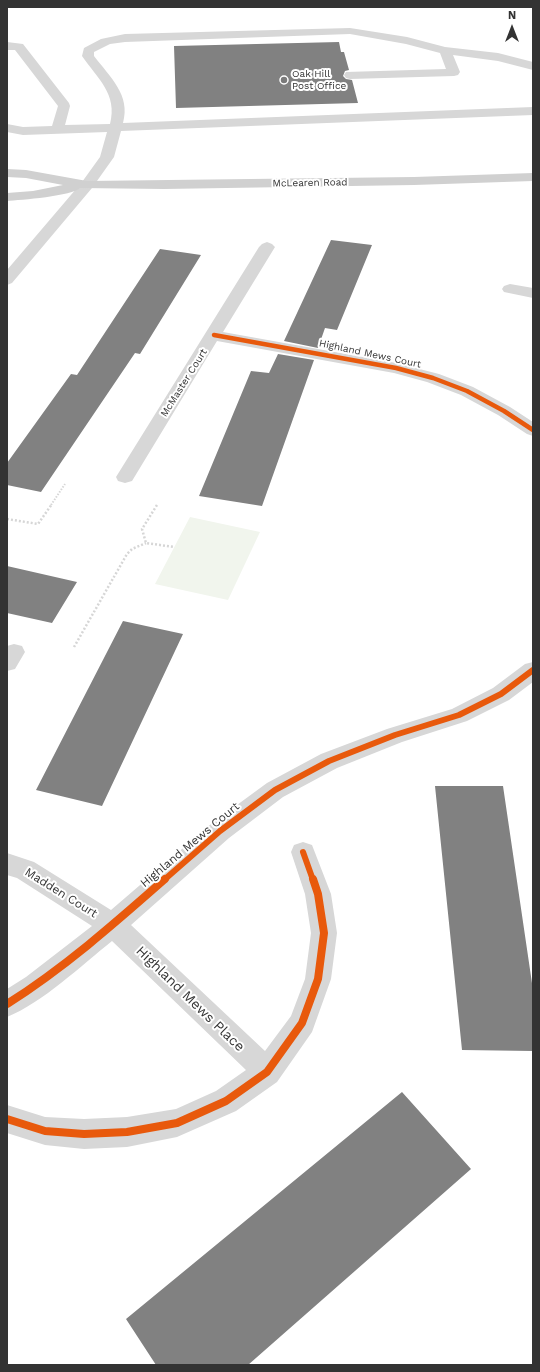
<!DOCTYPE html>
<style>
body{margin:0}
#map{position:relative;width:540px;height:1372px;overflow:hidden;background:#fff;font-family:"Work Sans",sans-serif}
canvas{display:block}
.frame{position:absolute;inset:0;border:8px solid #333;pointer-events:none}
.north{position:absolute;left:492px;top:8px;width:40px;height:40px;-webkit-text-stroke:3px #fff;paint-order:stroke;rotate:0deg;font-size:11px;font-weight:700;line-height:16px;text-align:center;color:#333}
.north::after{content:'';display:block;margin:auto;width:14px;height:18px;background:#333;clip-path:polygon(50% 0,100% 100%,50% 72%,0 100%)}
</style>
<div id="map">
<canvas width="540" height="1372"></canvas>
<div class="frame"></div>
<div class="north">N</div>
</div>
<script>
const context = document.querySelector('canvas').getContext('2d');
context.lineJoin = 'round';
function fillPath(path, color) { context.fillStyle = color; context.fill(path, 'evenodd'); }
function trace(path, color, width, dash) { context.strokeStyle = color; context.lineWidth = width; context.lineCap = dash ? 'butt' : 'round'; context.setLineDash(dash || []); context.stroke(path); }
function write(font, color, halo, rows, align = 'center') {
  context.font = font + ' "Work Sans",sans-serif'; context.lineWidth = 4; context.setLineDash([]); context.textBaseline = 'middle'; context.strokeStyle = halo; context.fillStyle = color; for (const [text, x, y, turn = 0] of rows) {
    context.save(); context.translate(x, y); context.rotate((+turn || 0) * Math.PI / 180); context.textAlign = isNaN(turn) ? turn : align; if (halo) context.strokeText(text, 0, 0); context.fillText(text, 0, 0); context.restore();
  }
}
fillPath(new Path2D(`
 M190 517 260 532 228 600 155 584Z`), '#f1f5ed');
fillPath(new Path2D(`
 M339 42 341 52H344L349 70 345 71 343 76 346 79 352 80 358 103 176 108 174 46Z
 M331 240 372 245 337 330 325 328 318 348 284 341Z
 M160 249 201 255 140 354 135 353 41 492 7 485V463L71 374 77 375Z
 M278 354 314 360 262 506 199 496 251 371 269 373Z
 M7 566 77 582 52 623 7 613Z
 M123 621 183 634 102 806 36 790Z
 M435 786H503L533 990V1051L462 1050Z
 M402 1092 471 1169 248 1365H156L126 1319Z`), '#818181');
trace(new Path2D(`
 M51 505 65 484`), '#d6d6d6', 2, [1.5, 1.5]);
trace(new Path2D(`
 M157 505 142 529 146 543 174 547
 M7 519 38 524 52 504
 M74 647 127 554 132 549 146 543`), '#d6d6d6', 2.5, [2, 2]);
fillPath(new Path2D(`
 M350 28 407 37 445 47 498 53 533 62V70L498 61 453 55 460 72 458 75 454 76 350 79 346 78 344 75 346 72 446 69 440 53 406 44 350 34 125 42 110 44 94 52V56C110 77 131 95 123 123L533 107V115L121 131 114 157 92 188 12 283 7 285V270L82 182 100 157 107 132 23 135 7 132V124L23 127 52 126 58 106 15 50H7V42L23 44 69 103 70 106 65 125 110 124C118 94 97 78 82 56L84 48 101 39 125 34Z`), '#d7d7d7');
fillPath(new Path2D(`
 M267 242 272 244 275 247 223 332 396 363 439 374 473 387 510 407 533 422V436L527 434 498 415 461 395 427 382 394 373 217 341 132 481 125 483 118 481 116 477 259 247 262 244Z
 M510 284 533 288V298L504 292 502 289 504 286Z
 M14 644 22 646 25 652 15 669 7 671V646Z
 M533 662V682L509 700 467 721 402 742 337 768 283 797 229 838 131 925 265 1051 291 1016 305 979 311 933 305 894 291 852 294 845 303 842 312 845 331 894 337 933 331 979 312 1032 277 1082 236 1111 177 1137 127 1147 84 1149 45 1145 7 1133V1105L45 1117 84 1119 127 1117 176 1109 216 1091 246 1070 112 941C82 965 42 1003 7 1017V989L26 977 92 926 17 878 7 875V853L34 862 111 910 211 824 267 783 321 754 387 729 452 709 493 688 525 664Z`), '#d7d7d7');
fillPath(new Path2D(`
 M7 169 26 170 87 181 414 177 533 173V181L414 185 164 189 80 188C73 196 20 200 7 201V193L33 191 63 185 26 178 7 177Z`), '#d0d0d0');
trace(new Path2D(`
 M214 335 396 368 433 378 467 391 504 411 533 430`), '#e8590c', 4.5);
trace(new Path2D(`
 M303 852 313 880
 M164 880 220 831 275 790 329 761 395 735 459 715 501 694 533 670`), '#e8590c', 6);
trace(new Path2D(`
 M7 1004C64 968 115 923 165 879
 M7 1119 45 1131 84 1134 127 1132 177 1123 226 1101 267 1072 302 1023 318 979 324 933 318 894 313 879`), '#e8590c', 8);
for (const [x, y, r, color] of [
 [284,80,4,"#7a7a7a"]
]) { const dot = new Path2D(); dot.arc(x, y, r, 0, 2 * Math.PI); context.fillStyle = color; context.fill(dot); trace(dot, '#fff', 1.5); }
write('10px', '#333', '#fff', [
 ["Oak Hill",292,74],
 ["Post Office",292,86]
], 'left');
write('10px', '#333', '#fff', [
 ["McLearen Road",310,183,-1],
 ["Highland Mews Court",370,354,12],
 ["McMaster Court",184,383,-58]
]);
write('12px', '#333', '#fff', [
 ["Highland Mews Court",190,845,-40],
 ["Madden Court",61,893,32]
]);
write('14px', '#333', '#fff', [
 ["Highland Mews Place",190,999,44]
]);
</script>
